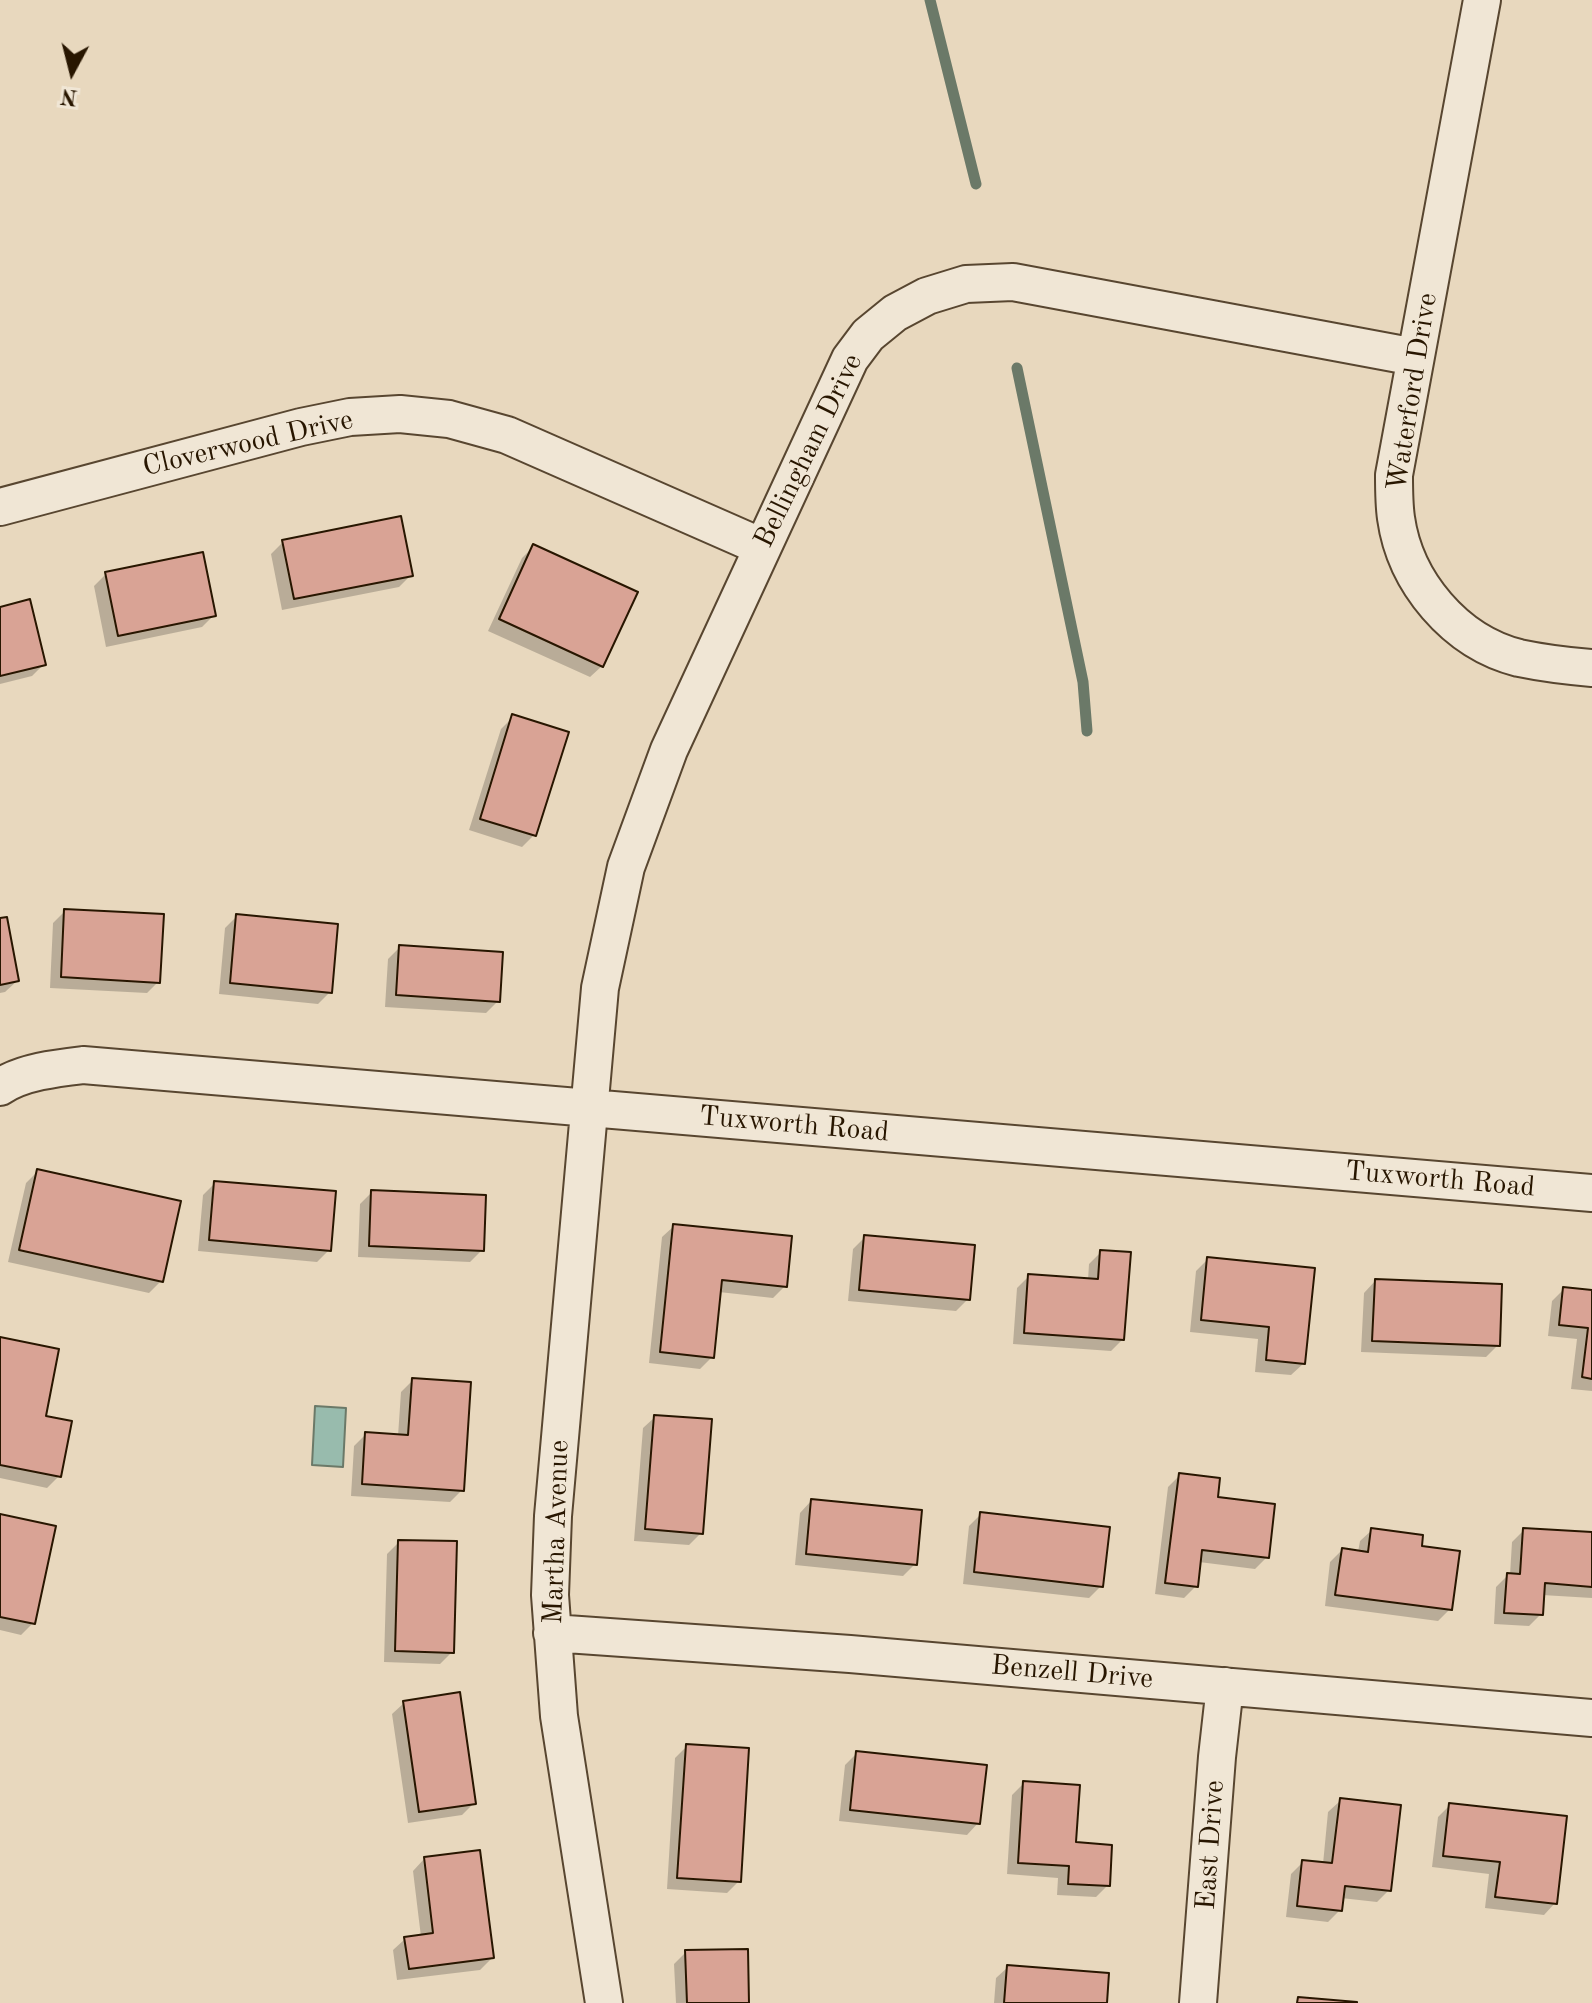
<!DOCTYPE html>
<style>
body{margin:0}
#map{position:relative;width:1592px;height:2003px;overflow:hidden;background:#e8d8be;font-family:"Old Standard TT",serif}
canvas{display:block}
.north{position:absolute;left:32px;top:32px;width:80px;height:80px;-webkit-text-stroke:6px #f0e6d5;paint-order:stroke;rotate:187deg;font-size:22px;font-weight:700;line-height:32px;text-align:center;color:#281600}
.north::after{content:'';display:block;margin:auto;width:28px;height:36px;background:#281600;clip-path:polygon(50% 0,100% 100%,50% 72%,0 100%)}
</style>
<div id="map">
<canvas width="1592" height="2003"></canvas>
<div class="north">N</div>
</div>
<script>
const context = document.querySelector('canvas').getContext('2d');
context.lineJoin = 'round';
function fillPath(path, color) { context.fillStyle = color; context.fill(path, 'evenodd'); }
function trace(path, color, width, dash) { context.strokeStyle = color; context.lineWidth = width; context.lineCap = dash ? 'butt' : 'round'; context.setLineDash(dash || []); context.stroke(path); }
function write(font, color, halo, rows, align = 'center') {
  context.font = font + ' "Old Standard TT",serif'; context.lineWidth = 6; context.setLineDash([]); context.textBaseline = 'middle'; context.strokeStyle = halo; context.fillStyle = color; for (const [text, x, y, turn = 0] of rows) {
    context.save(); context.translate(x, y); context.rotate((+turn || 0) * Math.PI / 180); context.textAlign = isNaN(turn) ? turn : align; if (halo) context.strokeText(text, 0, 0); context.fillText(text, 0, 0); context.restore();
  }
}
const water = new Path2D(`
 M315 1406 346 1408 343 1467 312 1465Z`);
fillPath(water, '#98bbad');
trace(water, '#6b7968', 2);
fillPath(new Path2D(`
 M283 542 411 575 399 587 282 610 271 554Z
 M534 546 602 666 590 677 488 631 522 558Z
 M106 574 214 615 202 627 106 647 94 586Z
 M0 609 44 664 32 676 0 684Z
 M513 717 534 835 522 847 469 830 501 729Z
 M65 911 158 982 147 993 50 988 53 923Z
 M237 916 330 992 318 1004 219 994 225 928Z
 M0 920 17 981 5 992 0 993Z
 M400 947 498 1001 486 1013 385 1007 388 959Z
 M38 1171 161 1281 149 1293 8 1262 26 1183Z
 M215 1183 329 1250 317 1262 198 1251 203 1195Z
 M372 1192 482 1250 470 1262 358 1257 360 1204Z
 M674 1226 785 1286 773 1298 719 1292 712 1357 700 1369 649 1363 662 1237Z
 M865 1237 968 1299 956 1311 848 1301 853 1249Z
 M1101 1252 1122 1340 1111 1351 1013 1344 1017 1288 1029 1276 1088 1280 1089 1264Z
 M1208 1259 1303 1364 1291 1375 1255 1372 1258 1339 1190 1332 1196 1271Z
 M1375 1281 1498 1345 1486 1357 1361 1352 1364 1293Z
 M1564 1289 1592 1292V1391L1571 1389 1577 1339 1548 1336 1552 1301Z
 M0 1339 43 1418 59 1476 47 1488 0 1478Z
 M413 1380 462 1490 450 1502 351 1496 354 1446 366 1434 398 1436 401 1392Z
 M655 1417 701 1533 689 1545 634 1541 643 1428Z
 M1180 1475 1215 1499 1267 1557 1255 1569 1199 1562 1196 1586 1184 1598 1155 1594 1168 1487Z
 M811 1501 915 1564 903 1576 795 1565 800 1513Z
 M981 1514 1101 1586 1089 1598 963 1584 969 1526Z
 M0 1516 33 1623 21 1635 0 1630Z
 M1372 1530 1419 1548 1450 1609 1438 1621 1325 1606 1330 1562 1342 1550 1358 1552 1360 1541Z
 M1524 1530 1592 1534V1598L1542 1595 1541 1614 1529 1626 1494 1624 1496 1587 1508 1575H1510L1512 1542Z
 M399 1542 452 1652 440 1664 384 1662 387 1554Z
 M404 1703 474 1803 462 1815 408 1823 392 1714Z
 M687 1746 739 1881 727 1893 667 1889 675 1758Z
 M857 1753 978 1823 967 1835 839 1821 845 1765Z
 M1024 1783 1108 1885 1096 1897 1057 1895 1058 1878 1007 1874 1012 1795Z
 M1340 1801 1389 1890 1377 1902 1341 1898 1340 1910 1328 1922 1286 1917 1291 1874 1303 1862 1323 1864 1328 1812Z
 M1450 1805 1555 1903 1544 1915 1485 1908 1489 1874 1432 1867 1438 1817Z
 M424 1859 492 1958 480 1970 397 1980 393 1950 405 1939 421 1937 413 1871Z
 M686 1952 747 2003H676L674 1964Z
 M1008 1967 1105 2003H994L996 1978Z`), '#0003');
trace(new Path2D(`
 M930 0 976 184
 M1017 368 1083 682 1087 731`), '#6b7968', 11);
const building = new Path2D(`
 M401 516 413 576 294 599 282 540Z
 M533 544 638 592 603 667 499 619Z
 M203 552 216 616 118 636 105 572Z
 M30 599 46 665 0 676V607Z
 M512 714 569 732 536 836 480 819Z
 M64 909 164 914 160 983 61 977Z
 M236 914 338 924 332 993 230 983Z
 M7 917 19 981 0 985V918Z
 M399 945 503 952 500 1002 396 995Z
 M37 1169 181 1201 163 1282 19 1250Z
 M214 1181 336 1191 331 1251 209 1240Z
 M371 1190 486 1195 484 1251 369 1246Z
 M673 1224 792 1236 787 1287 722 1280 714 1358 660 1352Z
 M864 1235 975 1245 970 1300 859 1290Z
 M1100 1250 1131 1252 1124 1340 1024 1333 1028 1274 1098 1279Z
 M1207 1257 1315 1268 1305 1364 1266 1360 1269 1327 1201 1320Z
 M1375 1279 1502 1284 1500 1346 1372 1341Z
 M1563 1287 1592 1290V1379L1582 1377 1588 1328 1559 1325Z
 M0 1337 59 1349 46 1416 72 1421 61 1477 0 1465Z
 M412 1378 471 1382 464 1491 362 1484 365 1432 408 1435Z
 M654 1415 712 1419 703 1534 645 1529Z
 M1179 1473 1220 1478 1218 1497 1275 1504 1269 1558 1202 1550 1198 1587 1165 1583Z
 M811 1499 922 1510 917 1565 806 1554Z
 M980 1512 1110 1527 1103 1587 974 1572Z
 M0 1514 56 1526 35 1624 0 1617Z
 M1371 1528 1423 1535 1422 1546 1460 1551 1452 1610 1335 1595 1342 1548 1368 1552Z
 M1523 1528 1592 1532V1587L1545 1583 1543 1615 1504 1613 1507 1573 1520 1574Z
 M398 1540 457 1541 454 1653 395 1651Z
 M460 1692 476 1804 419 1812 403 1701Z
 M686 1744 749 1748 741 1882 677 1878Z
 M856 1751 987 1765 980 1824 850 1810Z
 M1023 1781 1080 1785 1076 1842 1112 1845 1110 1886 1068 1884 1069 1866 1018 1863Z
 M1340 1798 1401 1805 1391 1891 1345 1886 1342 1911 1297 1906 1302 1860 1332 1863Z
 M1449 1803 1567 1816 1557 1904 1495 1897 1500 1862 1443 1856Z
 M480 1850 494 1958 409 1969 404 1937 433 1933 424 1857Z
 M748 1949 749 2003H687L685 1950Z
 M1007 1965 1109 1973 1107 2003H1004Z
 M1298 1997 1357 2002V2003H1297Z`);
fillPath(building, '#d9a395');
trace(building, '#281600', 2);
const street = new Path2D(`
 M1482 0 1394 475C1394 489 1394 504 1396 518 1405 582 1455 642 1519 658 1543 663 1567 666 1592 668
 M0 507 301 427 350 417 400 414 449 419 507 435 762 547
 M0 1087C22 1072 57 1068 83 1065L1592 1193
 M552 1633 850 1654 1592 1718
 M604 2003 559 1716 550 1595 553 1516 600 988 626 867 669 750 850 359 868 335 895 313 927 296 966 284 1013 282 1415 357
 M1198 2003 1217 1757 1225 1686`);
trace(street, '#584630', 40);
trace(street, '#f0e6d5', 36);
write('28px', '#281600', '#f0e6d5', [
 ["Waterford Drive",1413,392,-81],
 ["Cloverwood Drive",248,444,-13],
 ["Bellingham Drive",809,451,-64],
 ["Tuxworth Road",794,1125,5],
 ["Tuxworth Road",1440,1180,5],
 ["Martha Avenue",557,1532,-88],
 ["Benzell Drive",1072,1673,5],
 ["East Drive",1211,1845,-86]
]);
</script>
